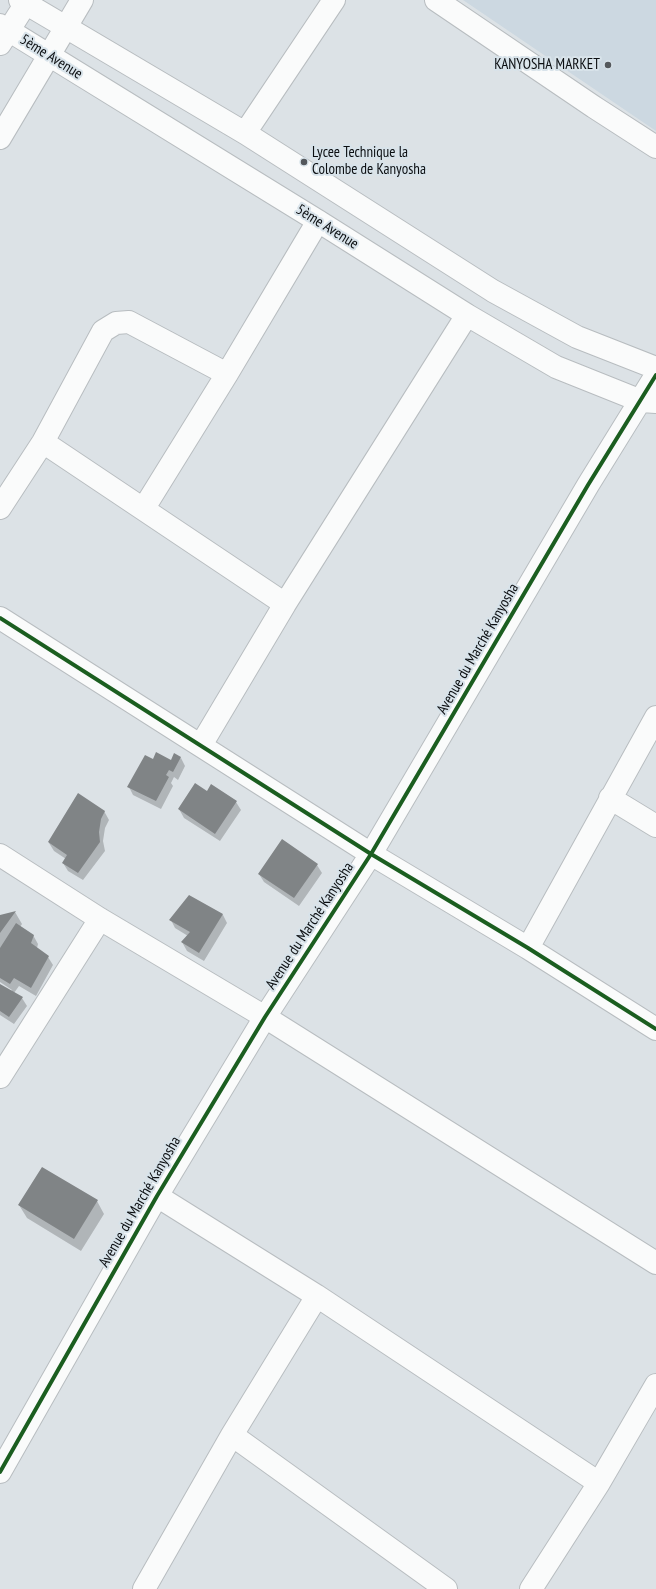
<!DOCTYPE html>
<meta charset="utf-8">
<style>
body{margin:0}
canvas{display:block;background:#dce2e6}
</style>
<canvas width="656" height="1589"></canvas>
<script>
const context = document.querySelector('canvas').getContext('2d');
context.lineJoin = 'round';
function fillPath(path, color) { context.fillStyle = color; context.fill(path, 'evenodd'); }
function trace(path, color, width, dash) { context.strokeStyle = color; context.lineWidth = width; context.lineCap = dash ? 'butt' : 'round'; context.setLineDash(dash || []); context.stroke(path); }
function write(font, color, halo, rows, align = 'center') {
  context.font = font + ' "PT Sans Narrow",sans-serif'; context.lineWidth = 4; context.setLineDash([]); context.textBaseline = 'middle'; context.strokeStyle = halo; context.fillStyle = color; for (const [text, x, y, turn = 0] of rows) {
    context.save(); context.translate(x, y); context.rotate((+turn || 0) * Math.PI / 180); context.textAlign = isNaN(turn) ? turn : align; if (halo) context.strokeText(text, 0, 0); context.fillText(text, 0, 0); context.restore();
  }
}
fillPath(new Path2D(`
 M463 0H656V131Z`), '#ccd8e1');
fillPath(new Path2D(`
 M181 758 185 766 178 780 174 777 171 783 173 786 161 809 133 795 129 787 153 760 171 762Z
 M207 793 236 802 241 810 220 841 184 818 179 809Z
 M78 794 104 811 109 820 105 828 103 841 105 851 83 880 68 871 63 863 66 859 54 851 49 843Z
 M317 865 322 873 299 906 264 882 259 874Z
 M189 897 223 915 227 923 204 961 187 951 182 942 188 936 175 928 171 920Z
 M15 912 22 924 20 927 33 935 38 944 37 948 48 957 53 965 36 996 19 986 14 993 22 998 27 1006 14 1024 0 1015V985L11 991 12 990 0 982V916Z
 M97 1201 104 1214 81 1251 27 1218 19 1205Z`), '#0003');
fillPath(new Path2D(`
 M156 752 171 760 174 753 181 757 173 772 169 770 166 775 169 777 156 801 127 787 145 755 153 759Z
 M195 783 207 791 211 784 237 801 215 834 178 809Z
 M78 793 105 811 101 819 99 832 100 842 78 873 62 863 67 855 48 842Z
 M282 839 318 864 294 898 258 874Z
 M189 895 223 914 199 953 181 942 190 932 169 920Z
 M16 911 0 933V915Z
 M16 923 34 935 31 943 49 956 31 988 14 978 10 984 0 978V948Z
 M0 984 23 997 9 1017 0 1011Z
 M42 1167 98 1200 74 1239 18 1205Z`), '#808486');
const minor = new Path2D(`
 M20 0 245 133 493 291 577 337 656 368
 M436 0 594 107 656 147
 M0 25 318 221 467 315 556 367 641 401 656 402
 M0 44 28 0
 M245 133 334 0
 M0 138 82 0
 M43 442 285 604
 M0 508 43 442 103 331 116 323 129 322 227 374
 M144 508 227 374 318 221
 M0 618 371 854 528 948 656 1029
 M201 745 285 604 467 315
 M610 798 656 826
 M0 855 100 919 265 1017 656 1263
 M528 948 656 717
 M0 1077 100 919
 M157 1196 317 1296 599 1483
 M232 1435 446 1589
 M0 1472 157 1196 265 1017 371 854 588 485 656 375
 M144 1589 232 1435 317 1296
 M531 1589 599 1483 656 1385`);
trace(minor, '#b8bdc0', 24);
trace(minor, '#fafbfb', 22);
trace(new Path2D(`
 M0 618 371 854 528 948 656 1029
 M0 1472 157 1196 265 1017 371 854 588 485 656 375`), '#1b5e20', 4);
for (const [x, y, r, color] of [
 [608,65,4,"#54585c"],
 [304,162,4,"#54585c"]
]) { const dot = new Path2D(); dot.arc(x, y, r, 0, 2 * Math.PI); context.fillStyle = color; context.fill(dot); trace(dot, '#d8e3ea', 1.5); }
write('15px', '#0b0e11', '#d8e3ea', [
 ["5ème Avenue",51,57,32],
 ["5ème Avenue",327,227,32],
 ["Avenue du Marché Kanyosha",478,649,-60],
 ["Avenue du Marché Kanyosha",310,926,-57],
 ["Avenue du Marché Kanyosha",140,1202,-60]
]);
write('15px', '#0b0e11', '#d8e3ea', [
 ["KANYOSHA MARKET",600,65],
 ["Lycee Technique la",312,153,"left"],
 ["Colombe de Kanyosha",312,170,"left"]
], 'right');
</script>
